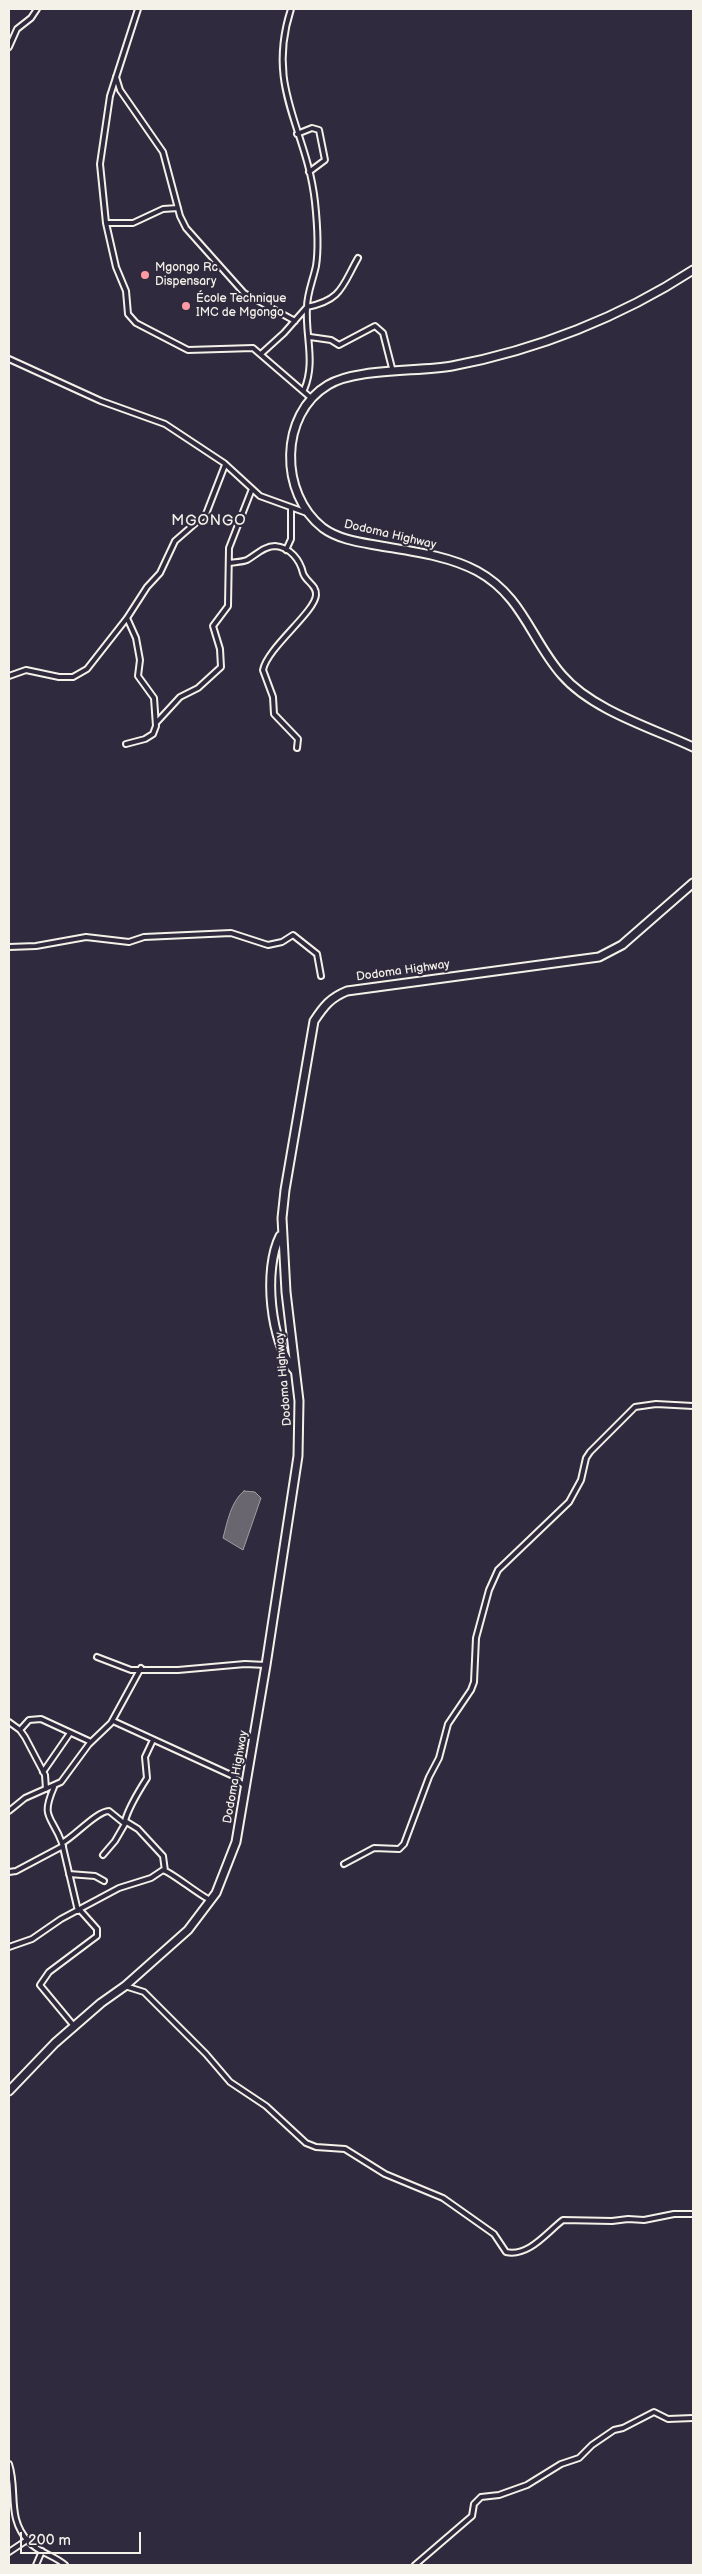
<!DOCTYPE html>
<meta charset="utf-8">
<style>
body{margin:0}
#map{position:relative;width:702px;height:2574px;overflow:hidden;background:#2f2a3d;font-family:"Balsamiq Sans",sans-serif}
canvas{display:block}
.frame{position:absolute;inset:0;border:10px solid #f4f1e8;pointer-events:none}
.scale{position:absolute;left:20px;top:2532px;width:121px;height:22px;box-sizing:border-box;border:2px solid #f4f1e8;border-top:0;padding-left:6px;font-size:15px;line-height:18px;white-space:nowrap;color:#f4f1e8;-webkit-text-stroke:4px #2f2a3d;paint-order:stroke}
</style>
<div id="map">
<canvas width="702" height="2574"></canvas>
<div class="frame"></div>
<div class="scale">200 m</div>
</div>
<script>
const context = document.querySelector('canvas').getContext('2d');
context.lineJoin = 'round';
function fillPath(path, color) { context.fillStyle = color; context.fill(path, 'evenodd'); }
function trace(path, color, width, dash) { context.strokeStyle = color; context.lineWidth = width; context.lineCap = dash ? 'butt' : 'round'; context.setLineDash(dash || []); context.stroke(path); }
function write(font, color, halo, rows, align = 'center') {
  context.font = font + ' "Balsamiq Sans",sans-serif'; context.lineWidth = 4.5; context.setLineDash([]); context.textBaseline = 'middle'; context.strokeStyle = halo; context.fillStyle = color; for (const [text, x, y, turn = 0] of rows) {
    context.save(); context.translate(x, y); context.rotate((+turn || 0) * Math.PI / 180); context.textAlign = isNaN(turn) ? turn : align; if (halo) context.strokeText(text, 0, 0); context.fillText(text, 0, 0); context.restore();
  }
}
const water = new Path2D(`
 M244 1491 255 1492 261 1498 243 1550 223 1538C227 1523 231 1501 244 1491Z`);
fillPath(water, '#6a6670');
trace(water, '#a19ea0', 1);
const street = new Path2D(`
 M138 9 110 96 100 164 106 223 116 267 126 291 128 314 136 323 188 350 253 348 311 398
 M291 9C265 89 307 128 315 202 317 221 319 247 316 266 313 280 307 294 307 307 305 336 316 362 304 390
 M9 47 17 29 31 18 37 9
 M116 77 120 90 163 152 180 216 186 228 244 293 295 321
 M297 134 312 128 319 130 325 160 309 172
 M106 223H133L163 209 178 208
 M307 307C342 300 342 286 358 258
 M310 337 331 340 339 345 375 326 383 333 393 372
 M262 353 284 333 307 307
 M9 359 101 401 165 424 224 463 260 496 307 513
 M286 550 291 539V508
 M229 563C235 562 242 562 247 560 256 555 264 546 275 546 290 547 300 560 303 573 305 581 317 585 316 595 315 612 267 648 263 670L273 697 274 714 298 739 297 748
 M9 676 26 670 59 677H73L87 669 127 618 147 587 160 573 175 541 206 514 225 465
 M156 723 180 697 198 688 221 667 220 649 213 626 228 606 229 548 252 489
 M126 744 145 739 153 734 156 726 154 698 138 676 140 660 136 638 127 618
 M9 947 36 946 86 937 129 942 144 937 231 933 268 945 282 942 293 935 317 954 321 976
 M97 1657 131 1670H178L245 1664 266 1665
 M113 1721 231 1775 246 1787
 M9 1722 20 1730 25 1737 45 1775 46 1789
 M20 1730 29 1720 41 1719 91 1742
 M153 1740 145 1757 147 1778C140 1789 128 1809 125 1821L138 1829 163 1856 165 1871
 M43 1772 70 1733
 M54 1787C40 1819 52 1815 62 1843L78 1911
 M9 1811 25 1798 61 1782 89 1744 111 1723 141 1668
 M62 1843C75 1836 97 1811 109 1811L125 1824
 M103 1855 115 1841 126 1822
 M344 1864 374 1848 399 1849 404 1844 429 1777 439 1758 448 1724 471 1690 474 1682 476 1638 489 1590 498 1570 569 1502 581 1480 586 1458 590 1452 635 1407 656 1404 693 1406
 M9 1872 16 1871 63 1846
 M69 1874 95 1876 104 1881
 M9 1947 32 1939 61 1919 119 1888 151 1878 163 1870C171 1872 199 1895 210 1900
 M125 1986 144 1992 206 2054 230 2082 266 2106 306 2143 316 2147 345 2149 385 2174 443 2198 494 2234 506 2252C529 2257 547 2232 563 2220L612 2221 628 2219 644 2220 674 2214H693
 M74 2026 40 1985 49 1972 97 1936V1929L80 1910
 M9 2464C18 2491 6 2518 29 2542 39 2553 54 2555 65 2565
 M9 2552 27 2540
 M36 2565 42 2551
 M415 2565 472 2516 474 2504 481 2497 499 2495 527 2485 561 2464 579 2458 592 2445 614 2430 623 2428 654 2412 668 2419 693 2418`);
const highway = new Path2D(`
 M693 270C621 317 537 350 452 366 418 372 356 368 328 385 279 414 279 494 323 528 338 539 358 542 375 545 409 551 447 555 477 571 523 596 531 640 562 675 592 710 652 728 693 747
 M280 1236C263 1269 270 1344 295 1371
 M9 2091 55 2043 101 2003 125 1986 188 1930 216 1893 236 1842 266 1665 298 1456 299 1401 286 1292 282 1218 285 1190 314 1021C324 1006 330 998 347 991L599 957 622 945 693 883`);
trace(street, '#f4f1e8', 8);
trace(highway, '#f4f1e8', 11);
trace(street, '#2f2a3d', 4);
trace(highway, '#2f2a3d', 7);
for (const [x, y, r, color] of [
 [145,275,5,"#ff9aa2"],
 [186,306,5,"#ff9aa2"]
]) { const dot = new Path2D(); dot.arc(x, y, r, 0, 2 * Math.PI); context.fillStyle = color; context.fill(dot); trace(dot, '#2f2a3d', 2); }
write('12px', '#f4f1e8', '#2f2a3d', [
 ["Mgongo Rc",155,268],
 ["Dispensary",155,282],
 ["École Technique",196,299],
 ["IMC de Mgongo",196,313]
], 'left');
write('12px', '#f4f1e8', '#2f2a3d', [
 ["Dodoma Highway",390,535,13],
 ["Dodoma Highway",403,971,-8],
 ["Dodoma Highway",284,1379,-95],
 ["Dodoma Highway",236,1777,-80]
]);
context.letterSpacing = '1px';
write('15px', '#f4f1e8', '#2f2a3d', [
 ["MGONGO",209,521]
]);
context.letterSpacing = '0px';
</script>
